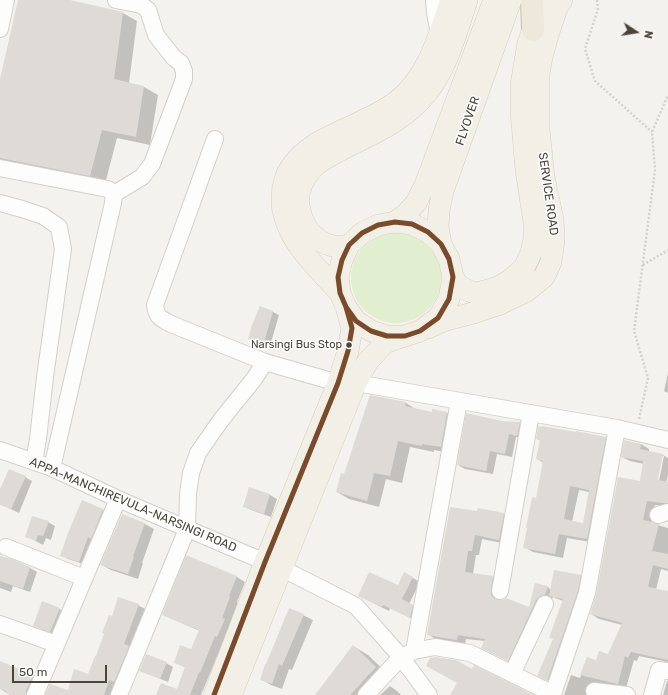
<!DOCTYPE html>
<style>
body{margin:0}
#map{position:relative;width:668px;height:695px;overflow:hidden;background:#f4f2ee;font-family:Rubik,sans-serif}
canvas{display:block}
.north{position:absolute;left:616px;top:12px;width:40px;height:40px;-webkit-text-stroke:3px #fff;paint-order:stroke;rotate:102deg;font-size:11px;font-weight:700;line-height:16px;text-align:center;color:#4b4439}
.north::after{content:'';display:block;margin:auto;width:14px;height:18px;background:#4b4439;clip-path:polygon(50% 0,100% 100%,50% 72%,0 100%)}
.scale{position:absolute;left:12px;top:665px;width:95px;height:18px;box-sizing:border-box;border:2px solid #4b4439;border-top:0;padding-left:5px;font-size:12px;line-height:14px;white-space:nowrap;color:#4b4439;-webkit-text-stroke:3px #fff;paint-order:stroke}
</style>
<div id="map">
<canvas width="668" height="695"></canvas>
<div class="north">N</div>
<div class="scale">50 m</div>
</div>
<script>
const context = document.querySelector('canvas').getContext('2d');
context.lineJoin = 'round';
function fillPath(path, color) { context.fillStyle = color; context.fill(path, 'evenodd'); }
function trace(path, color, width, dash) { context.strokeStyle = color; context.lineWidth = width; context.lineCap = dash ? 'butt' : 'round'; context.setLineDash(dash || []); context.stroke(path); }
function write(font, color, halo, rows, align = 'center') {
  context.font = font + ' Rubik,sans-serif'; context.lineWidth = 3; context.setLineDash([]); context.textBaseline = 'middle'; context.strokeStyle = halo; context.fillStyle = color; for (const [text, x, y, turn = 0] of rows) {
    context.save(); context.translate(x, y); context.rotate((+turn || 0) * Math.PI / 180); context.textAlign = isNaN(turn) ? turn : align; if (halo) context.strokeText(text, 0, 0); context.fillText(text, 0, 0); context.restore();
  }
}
fillPath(new Path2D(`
 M351 278a45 45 0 1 1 90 0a45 45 0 1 1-90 0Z`), '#e1eecf');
fillPath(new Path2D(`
 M19 0H65L123 13 137 21 129 83 144 87 158 95 150 145 117 138 105 184 0 162V84Z
 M260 307 273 312 279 315 270 346 254 341 249 338Z
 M668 373V393L664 391Z
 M370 396 406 403 417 410 433 413V410L447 413 459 420 453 454 434 450V452L410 447 402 483 386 479 379 507 349 499 337 492 345 475Z
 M502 422 519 423 527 428 525 439 516 437 512 457 497 454 493 474 465 469 458 465Z
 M605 438 614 443 596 543 567 538 563 558 533 552 524 547 537 499 544 463 537 459 541 441 537 439ZM579 490 589 492 584 524 572 522Z
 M625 441 641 444 649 449V452L663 455 668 458V475L666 483H668V506L655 505 651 523 668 528V571L661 569 656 590 668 592V664L663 661 639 656 637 661 634 660 626 688 592 695H564L571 675 580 678 587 658 596 662 608 655 622 625 599 619 591 614 640 482 644 464 630 461 622 457ZM662 456H664L658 486 656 485Z
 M25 477 32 481 19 513 0 504V492Z
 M249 489 270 495 277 499 271 517 251 510 244 506Z
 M83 502 103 510 110 514 86 565 68 559 61 555Z
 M478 513 504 514 511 518 507 544 482 539 479 555H476L473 574 493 577 500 582 498 595 500 601 530 609 536 584 548 587 551 590 580 576 587 580 554 684 545 679 563 601 553 597 552 599 548 600 516 665 490 652 485 641 466 639 465 644 435 639 428 634Z
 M123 515 145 524 154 529 142 563H143L138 579 111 570 102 565Z
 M48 522 55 526 51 540 46 538 43 545 26 536Z
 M0 557 11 560 30 568 37 572 30 592 13 586 11 592 0 588Z
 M187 557 237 577 245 582 237 602 238 603 230 624 233 625 226 641 224 640 201 695H157L177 691 186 668 175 662 192 650 200 631 172 619 163 614Z
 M413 578 420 582 409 604 420 610 417 621 390 608 389 611 359 596 399 586Z
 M138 605 147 610 114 695H46L68 692 89 675 112 617Z
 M59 609 66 613 58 635 41 629 34 625Z
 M303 615 313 620 292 670 289 669 282 689 271 685 261 679Z
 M353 646 368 655 390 676 372 695H317Z
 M0 662 33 675 40 680 34 695H11L0 689Z
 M166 663 173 667 168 682 148 674Z
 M667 681H668V695H663Z
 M390 686 397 691 401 695H380Z`), '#0003');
fillPath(new Path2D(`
 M18 0H70L123 12 114 79 144 86 136 137 102 130 90 176 0 158V79Z
 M260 306 273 311 264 343 248 339 252 325Z
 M370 395 406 402 405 406 432 412V409L447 412 441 447 422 444V446L398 441 390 476 374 473 367 501 336 492 341 473 344 474Z
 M466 413 502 421 520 422 517 436 509 434 505 454 490 451 486 471 457 465Z
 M538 426 542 427V426L576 432V431L606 437 587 539 559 534 555 554 523 548 527 528H526L532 497 536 498 543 461 536 459 540 440 536 439ZM570 486 589 490 583 523 564 519Z
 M624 440 641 444 640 449 663 454 658 480 668 482V503H664L647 501 643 520 659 524 652 551 668 554V569L653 565 648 587 668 591V660L631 652 628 658 625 656 618 684 580 675 587 657 596 660 599 651 608 654 622 623 590 614 596 595 618 477 640 481 643 461 621 457Z
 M9 469 26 476 11 509 0 505V489Z
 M249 487 270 494 264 514 243 507Z
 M82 500 103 509 91 539 88 537 79 562 60 556 68 533Z
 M450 507 477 511 478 508 504 513 499 540 475 535 472 551H468L465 572 493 576 491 590V595L494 598 499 600H503L506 598 529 607 535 583 548 586 545 595 540 596 536 600 508 661 481 648 485 639 458 635 457 640 427 635Z
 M122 514 145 523 133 556 134 557 128 574 100 565Z
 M32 516 49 521 43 536 38 535 36 541 25 537Z
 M186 555 237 576 229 596 230 597 222 618 225 619 217 637 215 636 200 673 199 672 190 695H156L161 683 177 689 185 667 174 663 180 645 191 649 199 630 162 615Z
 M0 556 12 559 30 567 23 589 0 581Z
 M554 570 581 575 578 591 547 681 537 676 553 639 549 638 563 599 549 596Z
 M369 572 398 585 404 572 413 577 402 599 413 605 410 618 383 605 382 607 358 596Z
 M118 597 139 604 124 644 129 646 114 682 109 680 104 695H45L50 684 68 690 74 669 88 674 95 656H96L104 634 102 633 109 615 112 616Z
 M42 601 60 608 50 632 33 626Z
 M289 608 304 614 282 666 279 664 272 684 260 680 265 664H266Z
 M353 645 376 667 350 695H315Z
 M146 654 167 662 160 679 139 671Z
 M435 657 456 660 472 669 474 665 534 695H450L457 683 426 666 430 658Z
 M0 661 33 675 26 691V695H11L5 693 6 691 0 689Z`), '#dedbd6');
const minor = new Path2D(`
 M434 0 435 13 439 34
 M0 29 6 0
 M215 139 155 305C157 318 160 318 171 324L265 362 338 383
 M0 168 108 189 114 194
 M114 194 142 177 152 164 184 79V71L181 63 174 58 156 35 148 10 141 5 116 0
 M0 203 22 209 43 216 59 227 63 249 45 377 38 439 34 462
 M356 383 617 428 668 440
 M0 450 52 468 118 499 265 562
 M52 468 113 203 114 194
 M658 515 668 512
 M6 547 84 578
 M281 568 356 606 401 657 429 695
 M500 591 531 413
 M0 624 56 644
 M414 651 459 401
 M512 674 545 604
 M594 691 627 695
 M35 695 118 499
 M119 695 187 529 188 494 191 473 198 453 221 420 254 379 265 362
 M366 695 401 657 414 651 435 647 470 653 553 694 587 593 617 428
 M652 695 659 670 668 671`);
const major = new Path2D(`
 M395 222 406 214 416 203 425 185 494 0
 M441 244 438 227 439 210 443 191 511 0
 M349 245C334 248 325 246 313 235 305 228 301 217 299 206 296 191 305 176 315 166 323 159 332 155 341 150 360 140 380 132 397 120 408 113 418 104 426 94 447 69 457 31 467 0
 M453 277 459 286 469 291 477 293 498 287 510 280 524 268 531 253 534 239V222L526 170 521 111V85L528 43 544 0
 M340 293C312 262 270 226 285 179 290 164 303 152 317 143 342 128 374 119 397 101 428 77 439 35 451 0
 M428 328 446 320 473 313 500 304 527 291 544 277 551 262 554 241 553 220 544 177 539 130V74L542 57 548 35 557 8 562 0
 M214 695 265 562 338 383 348 351 352 328 346 307 340 293 338 277 342 260 349 245 362 233 378 225 395 222 412 224 428 232 441 244 449 259 453 277 449 299 438 318 420 331 405 336H387L371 331 356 321 346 307
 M231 695 356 383 368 361 385 343 404 336`);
const highway = new Path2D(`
 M532 0 533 30`);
trace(minor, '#d2d0cb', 18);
trace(major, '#d6cebb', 22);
trace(highway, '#ccbfa9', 24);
trace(new Path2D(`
 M597 0 598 9 585 49 595 81 652 132
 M643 265 668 250
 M639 419 648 378 634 331 655 170 652 132 668 95`), '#d3d2cc', 2.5, [2, 2]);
trace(minor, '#fdfdfc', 16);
trace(major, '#f2efe6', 21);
trace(highway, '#ede8db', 22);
trace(new Path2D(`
 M214 695 265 562 338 383 348 351 352 328 346 307 340 293 338 277 342 260 349 245 362 233 378 225 395 222 412 224 428 232 441 244 449 259 453 277 449 299 438 318 420 331 405 336H387L371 331 356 321 346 307`), '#7a4b2a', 5);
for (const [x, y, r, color] of [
 [349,345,3.5,"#4b4439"]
]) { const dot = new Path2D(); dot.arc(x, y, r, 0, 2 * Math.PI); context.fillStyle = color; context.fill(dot); trace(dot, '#fff', 1.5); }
write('11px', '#4b4439', '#fff', [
 ["Narsingi Bus Stop",342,345]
], 'right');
write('12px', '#4b4439', '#fff', [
 ["FLYOVER",468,121,-71],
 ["SERVICE ROAD",548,194,82],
 ["APPA-MANCHIREVULA-NARSINGI ROAD",133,505,23]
]);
</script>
